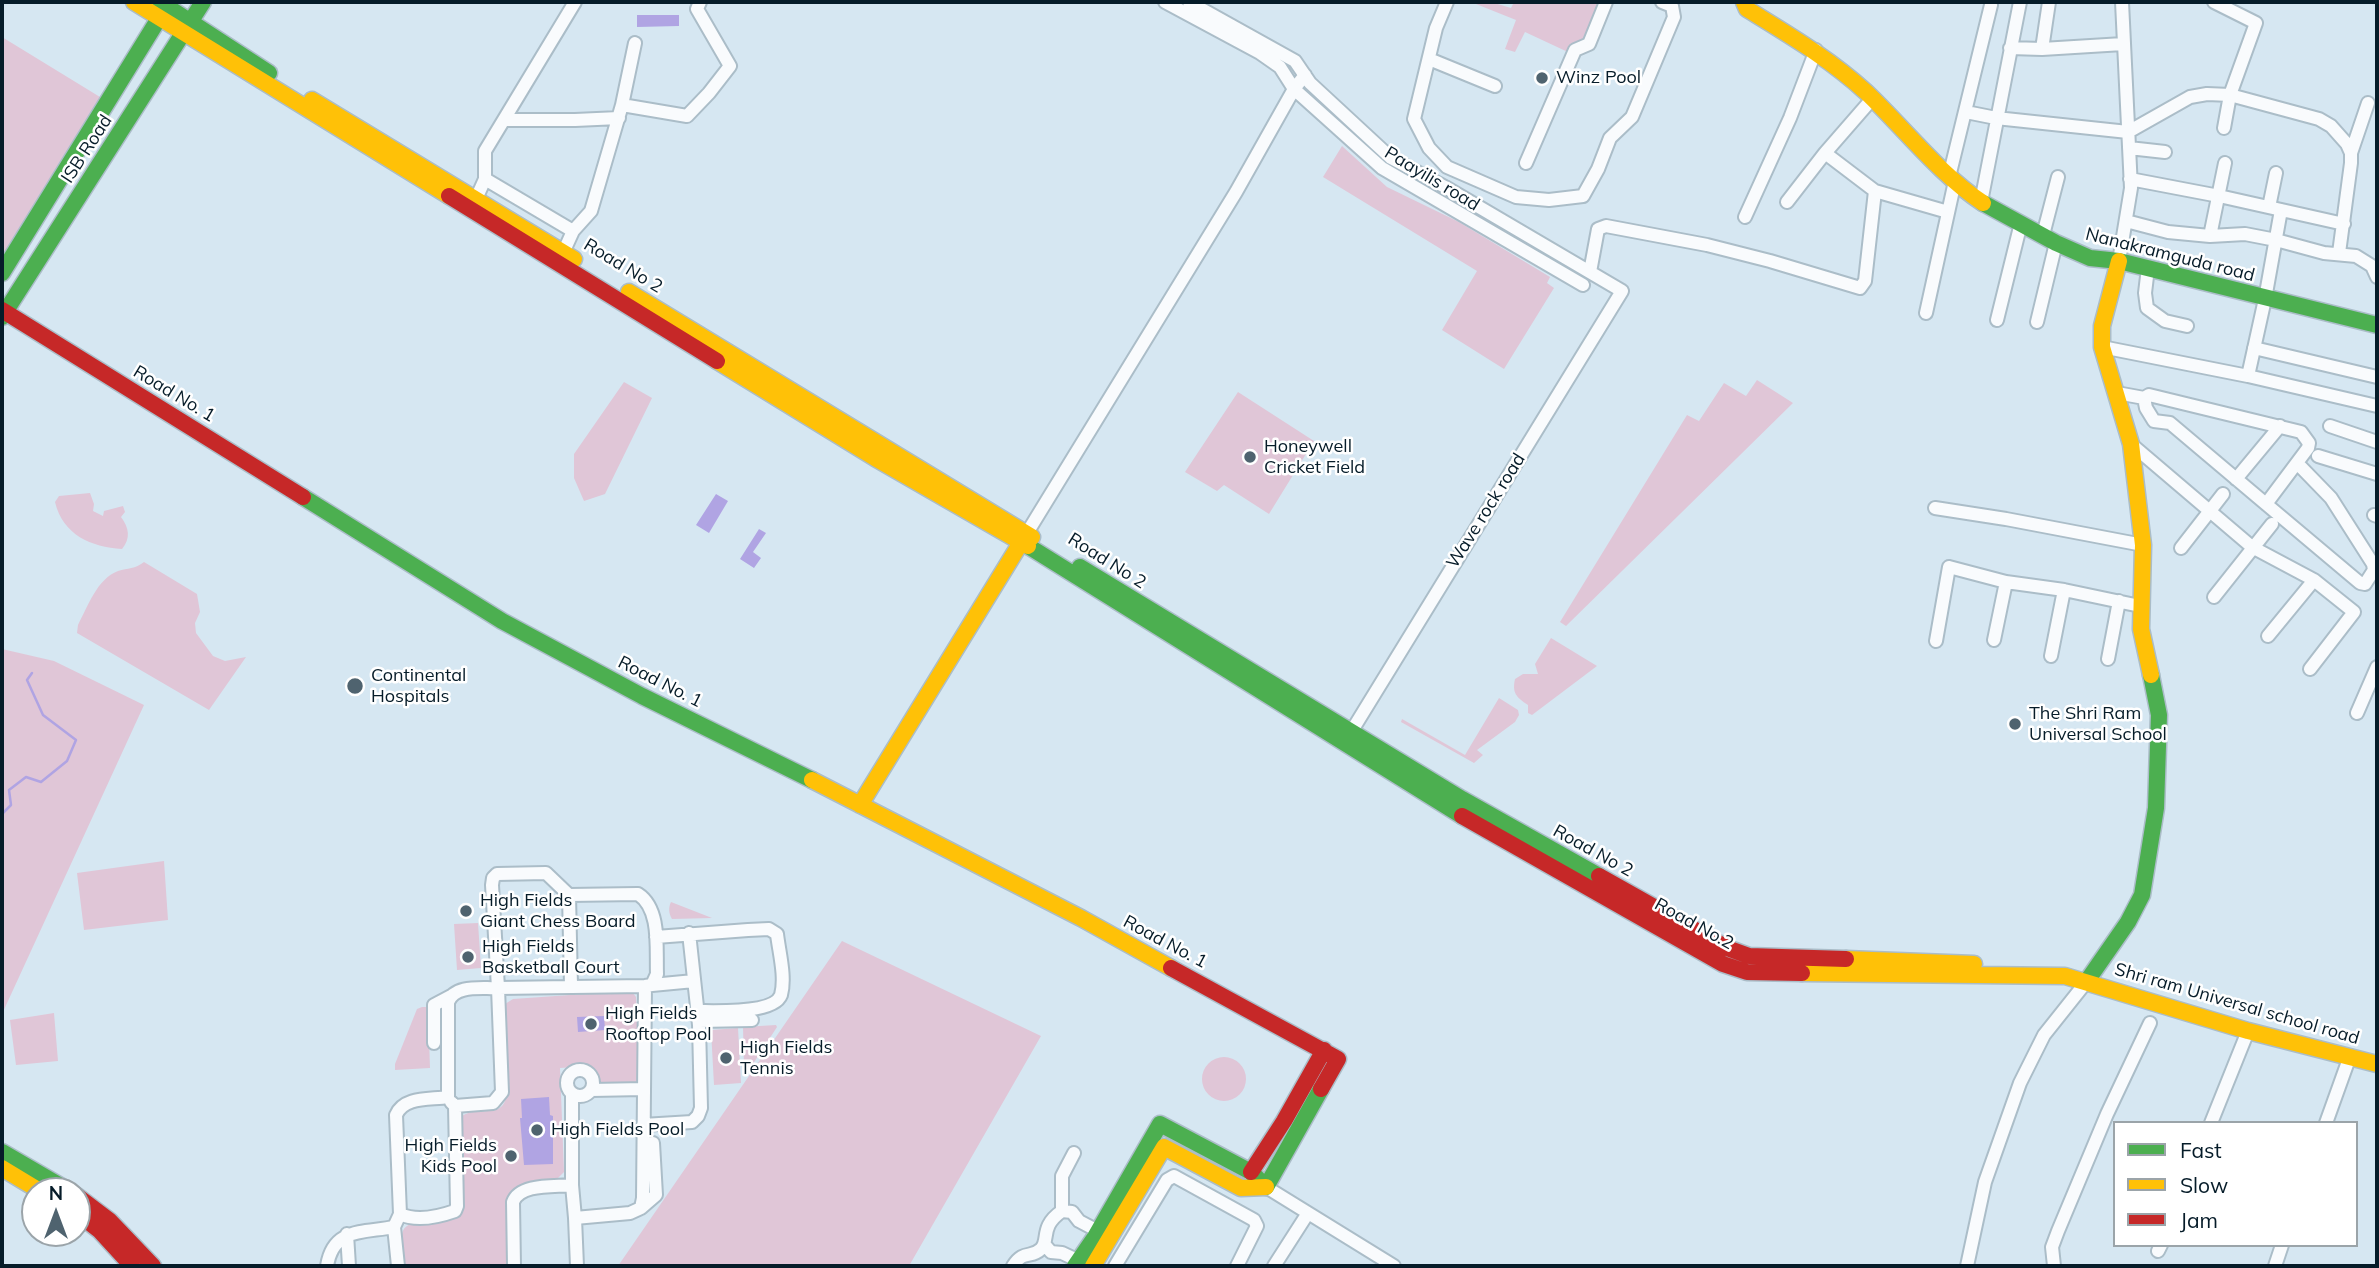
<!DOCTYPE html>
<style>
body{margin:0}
#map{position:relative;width:2379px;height:1268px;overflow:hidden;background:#d6e7f2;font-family:Mulish,sans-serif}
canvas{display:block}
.frame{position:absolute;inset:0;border:4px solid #061c29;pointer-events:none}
.legend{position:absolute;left:2113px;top:1121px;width:245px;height:126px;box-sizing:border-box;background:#fff;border:2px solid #9ba4a9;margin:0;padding:9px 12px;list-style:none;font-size:21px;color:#061c29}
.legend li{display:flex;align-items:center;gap:14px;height:35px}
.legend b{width:35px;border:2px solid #9ba4a9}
.north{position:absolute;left:21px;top:1177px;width:70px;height:70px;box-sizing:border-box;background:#fff;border:2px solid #9ba4a9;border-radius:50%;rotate:0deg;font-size:19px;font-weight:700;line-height:28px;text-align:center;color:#061c29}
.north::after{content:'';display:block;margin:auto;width:24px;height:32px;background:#4f636f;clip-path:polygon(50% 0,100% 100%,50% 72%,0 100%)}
</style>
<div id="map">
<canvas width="2379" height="1268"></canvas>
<div class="frame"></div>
<ul class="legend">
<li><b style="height:9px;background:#4caf50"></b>Fast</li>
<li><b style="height:9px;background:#ffc107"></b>Slow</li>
<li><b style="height:9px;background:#c62828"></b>Jam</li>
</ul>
<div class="north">N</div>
</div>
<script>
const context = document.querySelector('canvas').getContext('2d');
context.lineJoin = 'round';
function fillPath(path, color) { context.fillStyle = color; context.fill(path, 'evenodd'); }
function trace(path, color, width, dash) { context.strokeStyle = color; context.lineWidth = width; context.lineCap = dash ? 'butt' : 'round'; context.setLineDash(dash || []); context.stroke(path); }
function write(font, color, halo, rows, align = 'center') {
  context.font = font + ' Mulish,sans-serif'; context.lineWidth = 5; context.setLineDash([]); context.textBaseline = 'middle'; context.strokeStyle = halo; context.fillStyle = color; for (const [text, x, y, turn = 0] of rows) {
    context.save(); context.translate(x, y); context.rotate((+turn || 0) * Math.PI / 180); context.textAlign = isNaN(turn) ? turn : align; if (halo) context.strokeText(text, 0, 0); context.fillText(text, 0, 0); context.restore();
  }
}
fillPath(new Path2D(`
 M1471 2H1491L1511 8 1514 2H1603L1587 42 1570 53 1525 32 1515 52 1505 49 1516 20Z
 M2 37 100 97 2 256Z
 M1342 146 1387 187 1459 222 1550 277 1547 283 1554 288 1504 369 1442 330 1477 271 1323 177Z
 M1757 380 1793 403 1566 626 1560 622 1687 415 1699 421 1724 383 1746 396Z
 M624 382 652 398 605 494 584 501 574 478V454Z
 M1238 392 1314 441 1269 514 1224 485 1217 491 1185 472Z
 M90 493 94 504 93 511 103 516 104 511 123 506 125 512 121 517C129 528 131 538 122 549 91 547 63 535 55 502L59 496Z
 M144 562 197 594 200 612 195 623 196 633 213 656 225 661 246 657 209 710 77 633 78 625C88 606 97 579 118 571 128 568 135 569 144 562Z
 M1551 638 1597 666 1532 715 1528 713V705C1516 697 1512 693 1515 679L1523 674H1538L1535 664Z
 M2 649 54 661 144 705 2 1014Z
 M1499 698 1518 710 1519 715 1515 722 1477 750 1483 755 1474 763 1401 722 1402 719 1465 755Z
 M164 861 168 920 84 930 77 873Z
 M671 902 712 918 672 919C669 914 668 908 671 902Z
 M478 923 481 968 457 970 454 924Z
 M842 941 1041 1036 909 1266H618Z
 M627 991 633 993 636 997 640 1075 639 1081C628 1085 607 1086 596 1081L591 1066 560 1068 564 1172 556 1180C540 1182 525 1178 513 1191L512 1266H404C402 1235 393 1222 431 1221 439 1220 446 1221 454 1218L460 1118C476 1102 506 1125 507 1089L505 1004 513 999Z
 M422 1007H428L430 1068 395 1070V1064L417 1009Z
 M54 1013 58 1061 16 1065 10 1020Z
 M776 1025 777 1027 749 1070 744 1068 743 1027Z
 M738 1028 741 1083 714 1085 711 1030Z
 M1202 1079a22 22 0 1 1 44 0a22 22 0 1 1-44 0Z`), '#e0c6d7');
fillPath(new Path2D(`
 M637 15H679V26L637 27Z
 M716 494 728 501 709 533 696 525Z
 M759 529 766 533 753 552 761 558 754 568 740 559Z
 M604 1016 605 1030 578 1032 577 1017Z
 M549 1097 550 1115 553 1116V1164L524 1165 520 1118H522L521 1099Z`), '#b0a4e3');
trace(new Path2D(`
 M2 814 11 805 9 790 26 777 41 782 67 761 76 740 43 715 27 680 32 673`), '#b0a4e3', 2.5);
const street = new Path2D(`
 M1165 2 1260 53 1280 67 1294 89 1382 168 1583 285
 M1189 2 1295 61 1310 83 1391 158 1445 187 1622 291 1348 737
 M1447 2 1436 28 1414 119 1429 148 1447 167 1516 197 1549 200 1583 196 1598 169 1610 138 1632 117 1674 17 1672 6 1662 2
 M2214 2 2256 23 2230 95 2224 128
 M2010 48 2042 49 2123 44
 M2042 49 2049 2
 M1429 59 1495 86
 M1872 99 1825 153 1875 191 1948 212
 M622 105 635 43
 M1966 112 1996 118 2128 132 2190 97 2207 94 2230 95 2319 119 2331 126 2347 144 2351 153V163L2339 253
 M504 120H575L619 118
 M2129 148 2165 152
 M2351 153 2368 103
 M1526 163 1575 50 1589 44 1606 2
 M1949 177 1991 5
 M485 179 573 231
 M2130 179 2219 196 2344 224
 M476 199 485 179V151L575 2
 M1787 202 1825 153
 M1981 202 2020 2
 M2269 207 2276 173
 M1745 217 1790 118 1816 50
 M2126 221 2168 232 2210 236 2245 234 2276 240 2324 253 2356 256 2372 266 2377 277
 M2043 235 2058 177
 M2210 236 2225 163
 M563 253 573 231 591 211 622 105 687 116 709 93 730 66 697 9 700 2
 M2119 261 2131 188 2122 2
 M2148 268 2145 293 2147 308 2165 321 2187 326
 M1590 272 1598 229 1606 226 1707 245 1770 261 1860 288 1865 281 1875 191
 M1926 313 1955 181
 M1997 320 2021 223
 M2037 322 2056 243
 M2102 347 2248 376 2377 406
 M2254 348 2377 377
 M2248 376 2265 299 2281 210
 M2117 393 2144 398 2149 395 2301 432 2309 443 2308 448 2266 504 2170 423 2154 421 2146 408 2144 398
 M2330 426 2377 442
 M2131 444 2252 547 2314 580 2354 612 2310 669
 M2318 456 2377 474
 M2236 479 2280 426
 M2266 504 2360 583 2365 584 2374 570 2373 564 2331 498 2298 464
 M1935 508 2006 519 2143 545
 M2374 515 2377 516
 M1027 533 1236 192 1294 89 1305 75
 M2181 548 2223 494
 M2214 597 2272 524
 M2268 636 2314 580
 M1994 640 2006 582
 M1936 641 1949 567 2006 582 2064 590 2140 606
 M2051 656 2064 590
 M2108 659 2119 601
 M2357 713 2377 667
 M656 937 748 930 769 929 777 934C779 952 786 977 781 995 774 1014 716 1011 698 1011
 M652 985 694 981
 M699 1021 752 1020
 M434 1043V1005L451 996
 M567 1083a13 13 0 1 1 26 0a13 13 0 1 1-26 0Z
 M591 1090 644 1089
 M455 1106 493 1103 502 1092 498 988 645 986 652 985 657 974C656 948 661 909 638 894L569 895
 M2211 1123 2248 1031
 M2326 1123 2350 1056
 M643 1125 692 1122 698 1116 701 1108 699 1025 689 933
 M572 1185 575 1218
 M1266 1187 1394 1266
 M641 1208 656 1195 653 1143
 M1062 1211 1072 1212 1079 1221 1098 1231
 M400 1214C417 1222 438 1217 455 1211L457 1206 455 1106 451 1102
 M394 1227 400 1214 396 1115C404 1096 430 1100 448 1097V1002C455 984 482 989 498 988L492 885 493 878 497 874 546 873 569 895 571 986
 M347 1234 349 1266
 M1044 1244 1051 1252 1062 1253 1079 1261
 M2158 1251 2161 1245
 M327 1266C333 1227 364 1233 394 1227L398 1266
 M514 1266 513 1202C520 1183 555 1187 572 1185V1094
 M577 1266 575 1218 630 1213 641 1208 643 1198 645 986
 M1013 1266C1024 1249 1031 1259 1041 1249 1050 1240 1039 1227 1062 1211V1176L1074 1153
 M1115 1266 1167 1180 1174 1176 1254 1220 1257 1226 1237 1266
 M1274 1266 1308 1213
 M1967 1266 1985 1182 2020 1083 2044 1035 2087 981
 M2054 1266 2052 1247 2058 1231 2107 1114 2150 1023
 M2275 1266 2282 1245`);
const fast = new Path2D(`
 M160 2 269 73
 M1983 203 2056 243 2090 258 2119 261 2377 325
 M2 273 166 7
 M2 317 203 2
 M303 497 502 621 642 696 812 780
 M1028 546 1462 816
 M1080 567 1462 799 1599 876
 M2087 981 2128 922 2142 895 2156 808 2159 715 2151 675
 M2 1152 69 1191
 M1266 1187 1321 1089
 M1075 1266 1095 1237 1160 1124 1251 1172 1266 1187`);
const slow = new Path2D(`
 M134 2 449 196
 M1744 2 1747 9C1789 35 1830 59 1866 92 1905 129 1939 174 1983 203
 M312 100 574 259
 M2119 261 2102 326V347L2131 444 2143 545 2141 629 2151 675
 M629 292 1032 537
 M717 361 875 458 1028 546
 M812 780 1081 918 1171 968
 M860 805 1025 536
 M1846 959 1974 964
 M1802 973 2065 976 2248 1031 2377 1064
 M2 1168 40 1191
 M1093 1266 1164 1147 1241 1188 1266 1187`);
const jam = new Path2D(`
 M449 196 717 361
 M2 310 303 497
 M1462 816 1723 964 1747 972 1802 973
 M1599 876 1727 948 1749 956 1846 959
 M1171 968 1338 1059 1321 1089
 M1251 1172 1284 1121 1324 1050
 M77 1196 110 1221 153 1266
 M77 1213 100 1231 132 1266`);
trace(street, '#abbdc8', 16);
trace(fast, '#abbdc8', 19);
trace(slow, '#abbdc8', 19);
trace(jam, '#abbdc8', 19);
trace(street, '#f9fbfd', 12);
trace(fast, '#4caf50', 16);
trace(slow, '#ffc107', 16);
trace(jam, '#c62828', 16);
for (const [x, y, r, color] of [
 [1542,78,7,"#4f636f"],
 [1250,457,7,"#4f636f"],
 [355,686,9,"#4f636f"],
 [2015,724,7,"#4f636f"],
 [466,911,7,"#4f636f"],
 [468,957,7,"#4f636f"],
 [591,1024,7,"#4f636f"],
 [726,1058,7,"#4f636f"],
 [537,1130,7,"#4f636f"],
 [511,1156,7,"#4f636f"]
]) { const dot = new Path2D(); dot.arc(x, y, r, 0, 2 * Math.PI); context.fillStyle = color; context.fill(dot); trace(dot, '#fff', 2.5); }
write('18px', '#061c29', '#fff', [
 ["Winz Pool",1556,78],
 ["Honeywell",1264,447],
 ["Cricket Field",1264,468],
 ["Continental",371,676],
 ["Hospitals",371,697],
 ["The Shri Ram",2029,714],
 ["Universal School",2029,735],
 ["High Fields",480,901],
 ["Giant Chess Board",480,922],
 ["High Fields",482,947],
 ["Basketball Court",482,968],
 ["High Fields",605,1014],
 ["Rooftop Pool",605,1035],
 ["High Fields",740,1048],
 ["Tennis",740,1069],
 ["High Fields Pool",551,1130],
 ["High Fields",497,1146,"right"],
 ["Kids Pool",497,1167,"right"]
], 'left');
write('18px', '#061c29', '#fff', [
 ["ISB Road",87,149,-57],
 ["Paayilis road",1432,179,31],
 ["Nanakramguda road",2170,255,14],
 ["Road No 2",623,266,31],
 ["Road No. 1",174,394,31],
 ["Wave rock road",1486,511,-58],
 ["Road No 2",1107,561,32],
 ["Road No. 1",660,682,27],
 ["Road No 2",1593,851,29],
 ["Road No.2",1694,924,29],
 ["Road No. 1",1165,942,28],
 ["Shri ram Universal school road",2237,1004,16]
]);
</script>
